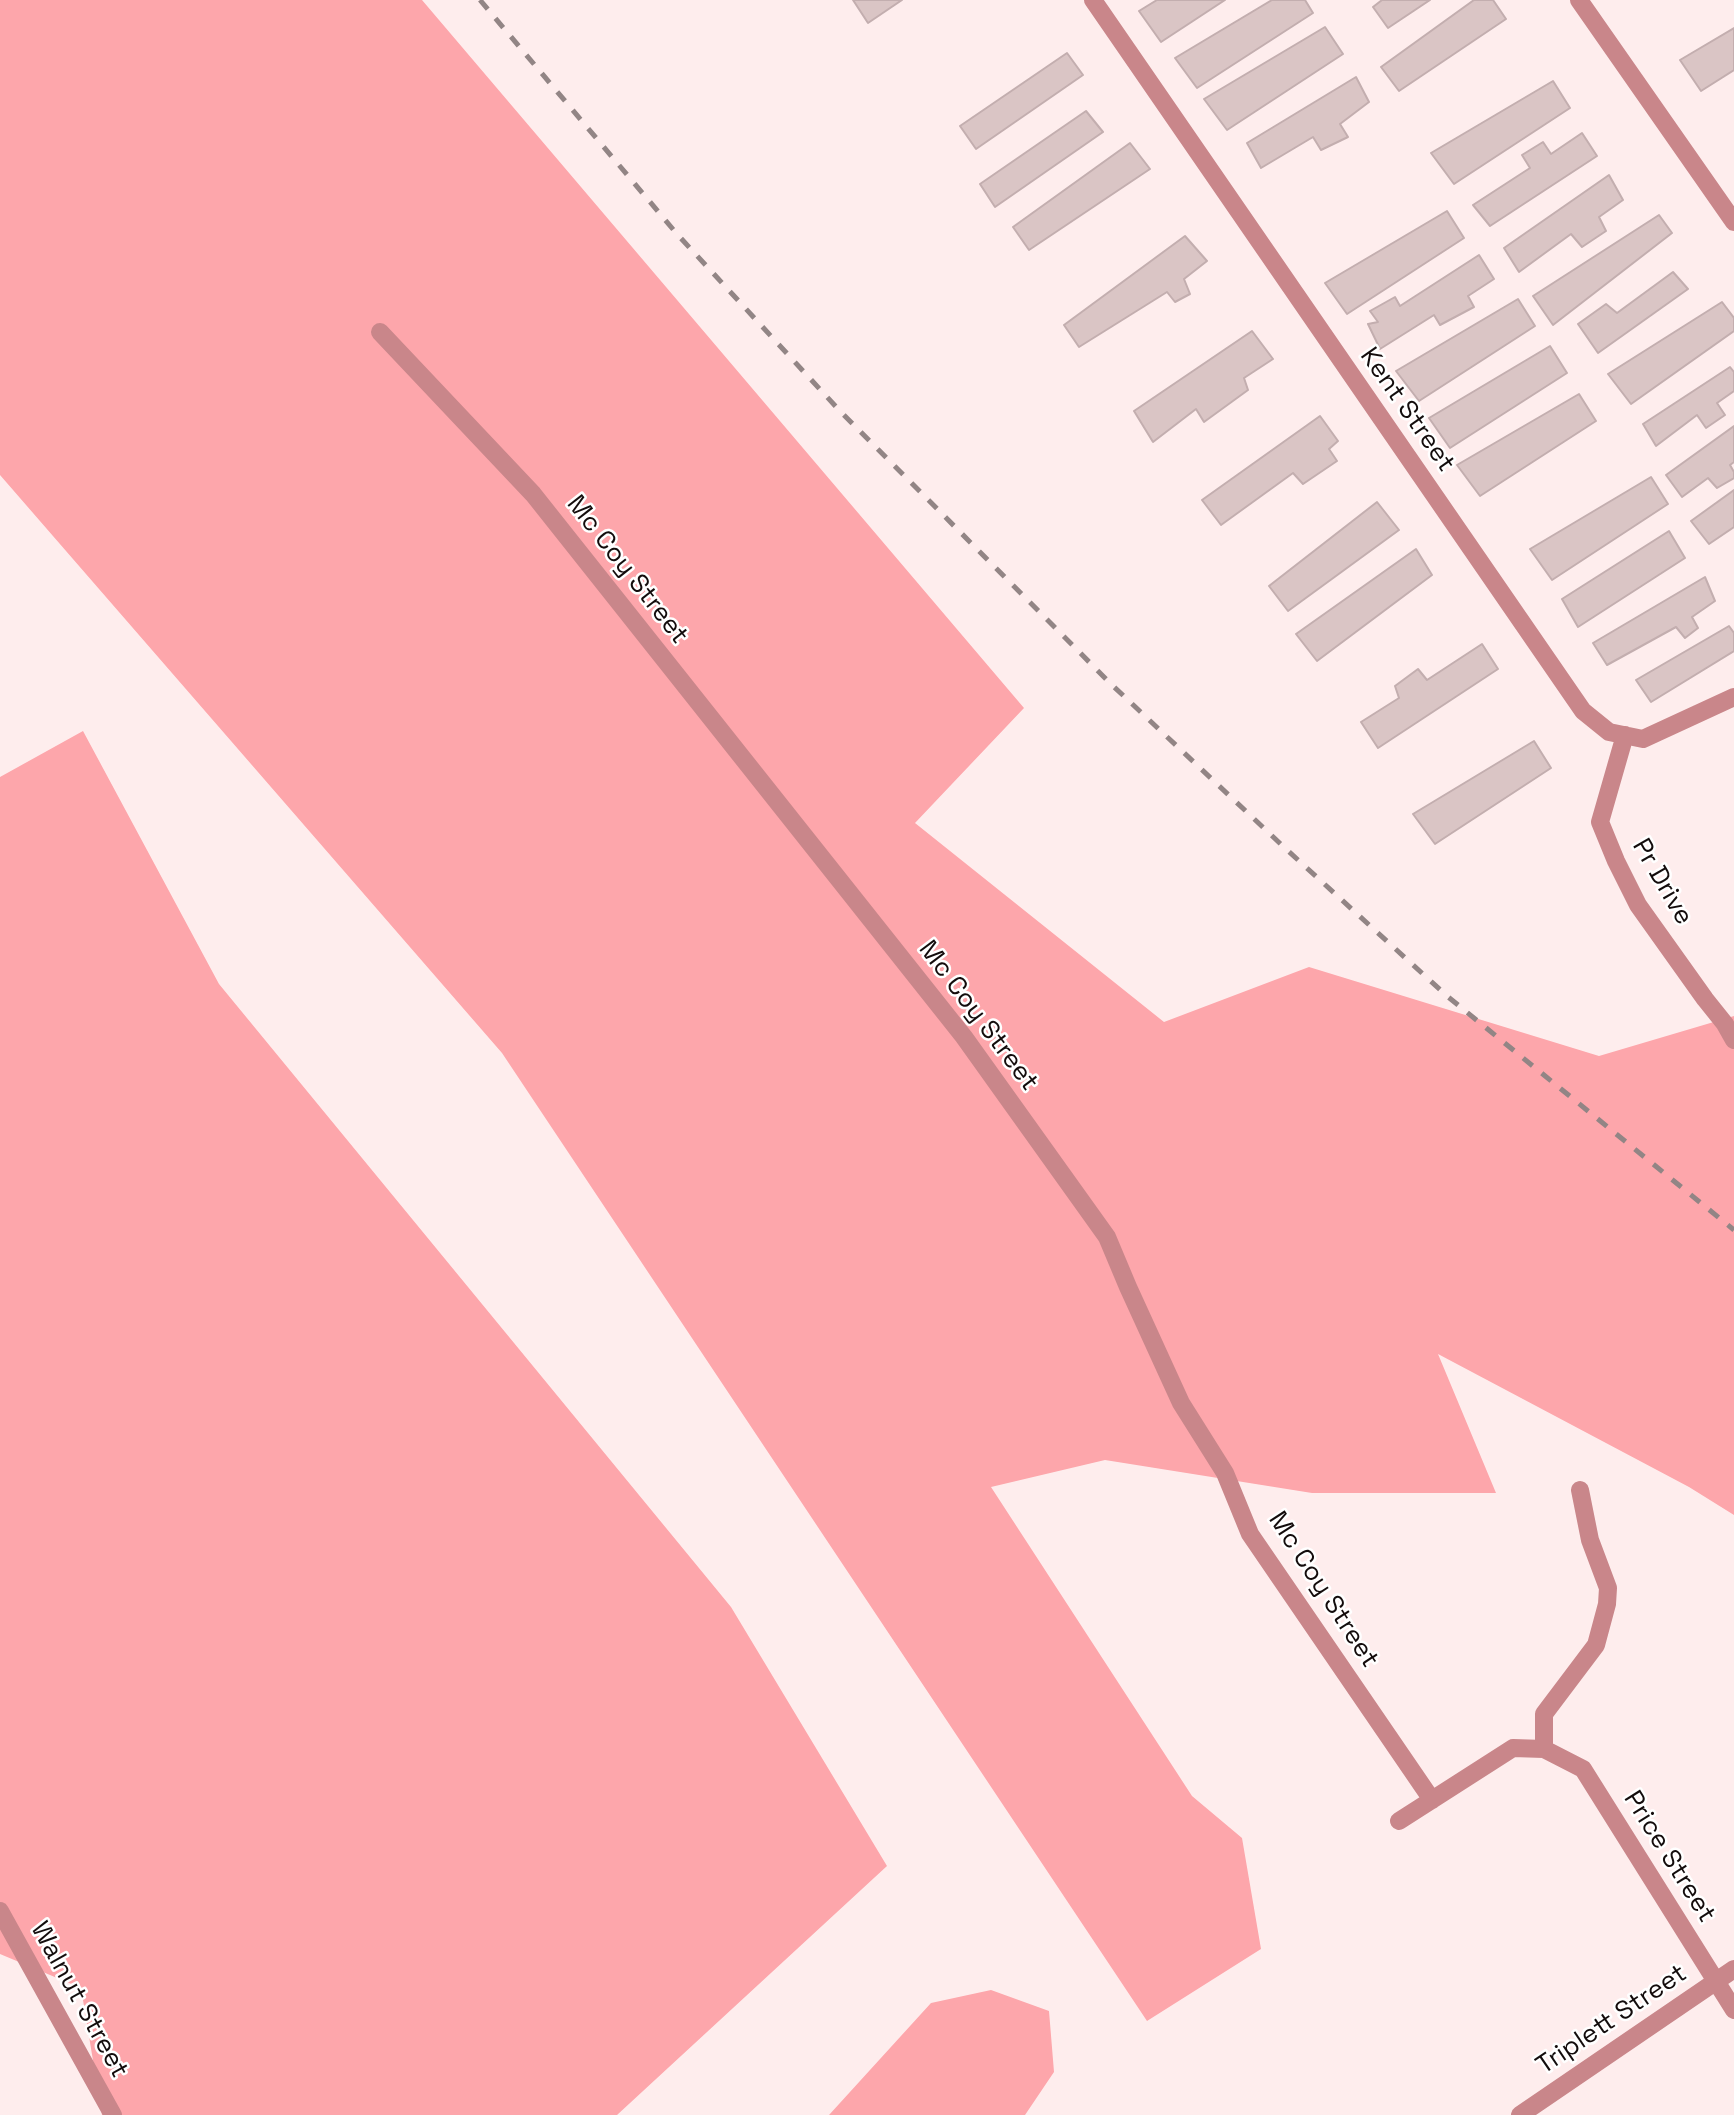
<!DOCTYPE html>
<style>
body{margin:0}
canvas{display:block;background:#feeded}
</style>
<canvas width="1734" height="2115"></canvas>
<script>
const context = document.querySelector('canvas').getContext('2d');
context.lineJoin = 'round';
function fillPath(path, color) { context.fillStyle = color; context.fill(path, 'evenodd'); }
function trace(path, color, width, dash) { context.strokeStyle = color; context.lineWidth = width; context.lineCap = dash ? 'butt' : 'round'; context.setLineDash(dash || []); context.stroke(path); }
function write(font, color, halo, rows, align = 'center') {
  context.font = font + ' "Space Grotesk",sans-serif'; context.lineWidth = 5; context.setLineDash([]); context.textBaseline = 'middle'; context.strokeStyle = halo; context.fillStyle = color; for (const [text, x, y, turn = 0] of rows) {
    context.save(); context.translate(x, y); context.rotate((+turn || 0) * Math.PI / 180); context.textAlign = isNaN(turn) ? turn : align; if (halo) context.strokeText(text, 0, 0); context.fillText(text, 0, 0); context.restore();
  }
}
fillPath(new Path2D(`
 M0 0H422L1024 708 915 823 1164 1022 1309 967 1599 1056 1734 1016V1515L1689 1487 1438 1354 1496 1493H1312L1105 1460 991 1487 1192 1796 1242 1838 1261 1949 1147 2021 502 1053 0 475Z
 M83 731 219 984 731 1607 887 1866 617 2115H102L81 1988 0 1954V777Z
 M991 1990 1049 2011 1054 2072 1025 2115H829L931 2003Z`), '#fda6ab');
const building = new Path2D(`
 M853 0H902L868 23Z
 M1157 0H1225L1161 42 1139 11Z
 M1272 0H1305L1313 13 1197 88 1175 58Z
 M1382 0H1430L1388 28 1373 7Z
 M1474 0H1493L1506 19 1399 91 1381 67Z
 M1325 27 1343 54 1227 130 1204 99Z
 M1734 28V70L1701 91 1680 60Z
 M1067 53 1083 75 976 149 960 126Z
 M1356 77 1369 102 1340 124 1348 137 1321 150 1313 137 1261 168 1247 143Z
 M1553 81 1570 108 1454 184 1431 153Z
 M1086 111 1103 132 995 207 980 184Z
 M1582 133 1597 156 1490 226 1473 205 1530 168 1522 155 1543 142 1551 154Z
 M1130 143 1150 169 1029 250 1013 227Z
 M1609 175 1623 200 1599 217 1606 231 1582 247 1571 234 1519 272 1504 248Z
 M1447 211 1464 238 1347 314 1325 283Z
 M1659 215 1672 233 1553 325 1533 296Z
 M1185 236 1207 261 1184 279 1190 294 1175 302 1167 292 1079 347 1064 325Z
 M1479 255 1494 279 1468 296 1474 307 1440 325 1434 315 1380 349 1368 324 1378 322 1370 311 1395 297 1400 306Z
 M1673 272 1688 289 1598 353 1578 324 1606 304 1617 313Z
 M1518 299 1535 326 1419 401 1396 371Z
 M1722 302 1734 318V331L1631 404 1608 374Z
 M1252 331 1273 359 1244 378 1248 390 1204 422 1196 409 1153 442 1134 411Z
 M1550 346 1567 373 1450 448 1429 418Z
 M1730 367 1734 372V391L1717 403 1725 415 1706 428 1697 415 1656 446 1643 424Z
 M1579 394 1596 421 1480 496 1457 465Z
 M1320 416 1338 441 1329 449 1337 461 1303 484 1293 473 1221 525 1202 500Z
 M1734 426V462L1730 465 1734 472V478L1717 488 1708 478 1682 497 1666 475Z
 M1651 477 1668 504 1552 580 1530 549Z
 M1734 490V527L1709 544 1691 521Z
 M1377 502 1399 530 1288 611 1269 586Z
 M1669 531 1685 558 1578 627 1562 599Z
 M1416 549 1432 575 1317 661 1296 634Z
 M1705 577 1715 601 1692 617 1698 628 1685 638 1676 627 1607 665 1593 643Z
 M1729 626 1734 633V651L1651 702 1636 680Z
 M1482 644 1498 669 1378 748 1361 722 1399 698 1395 686 1418 669 1427 680Z
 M1534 741 1551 768 1435 844 1413 814Z`);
fillPath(building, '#dac5c5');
trace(building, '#c3aeaf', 2);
trace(new Path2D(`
 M1093 0 1583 711 1609 732 1643 739 1734 697
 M1579 0 1734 222
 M380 332 533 494 964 1037 1107 1237 1128 1287 1181 1403 1225 1473 1250 1534 1432 1800
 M1625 735 1600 822 1616 861 1638 905 1705 999 1725 1024 1734 1040
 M1544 1749V1714L1596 1645 1607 1604 1608 1588 1590 1540 1580 1490
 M1399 1821 1513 1748 1544 1749 1583 1769 1734 2010
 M0 1911 113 2115
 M1520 2115 1734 1969`), '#c9868a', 18);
trace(new Path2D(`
 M480 0 677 234 839 410 1111 684 1286 849 1447 996 1734 1230`), '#928585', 5, [12, 12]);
write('26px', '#130c0c', '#fff', [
 ["Kent Street",1407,410,55],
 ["Mc Coy Street",627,570,52],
 ["Pr Drive",1662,882,60],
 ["Mc Coy Street",978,1016,53],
 ["Mc Coy Street",1323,1590,57],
 ["Price Street",1669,1857,58],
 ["Walnut Street",79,2000,61],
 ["Triplett Street",1612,2020,-34]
]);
</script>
